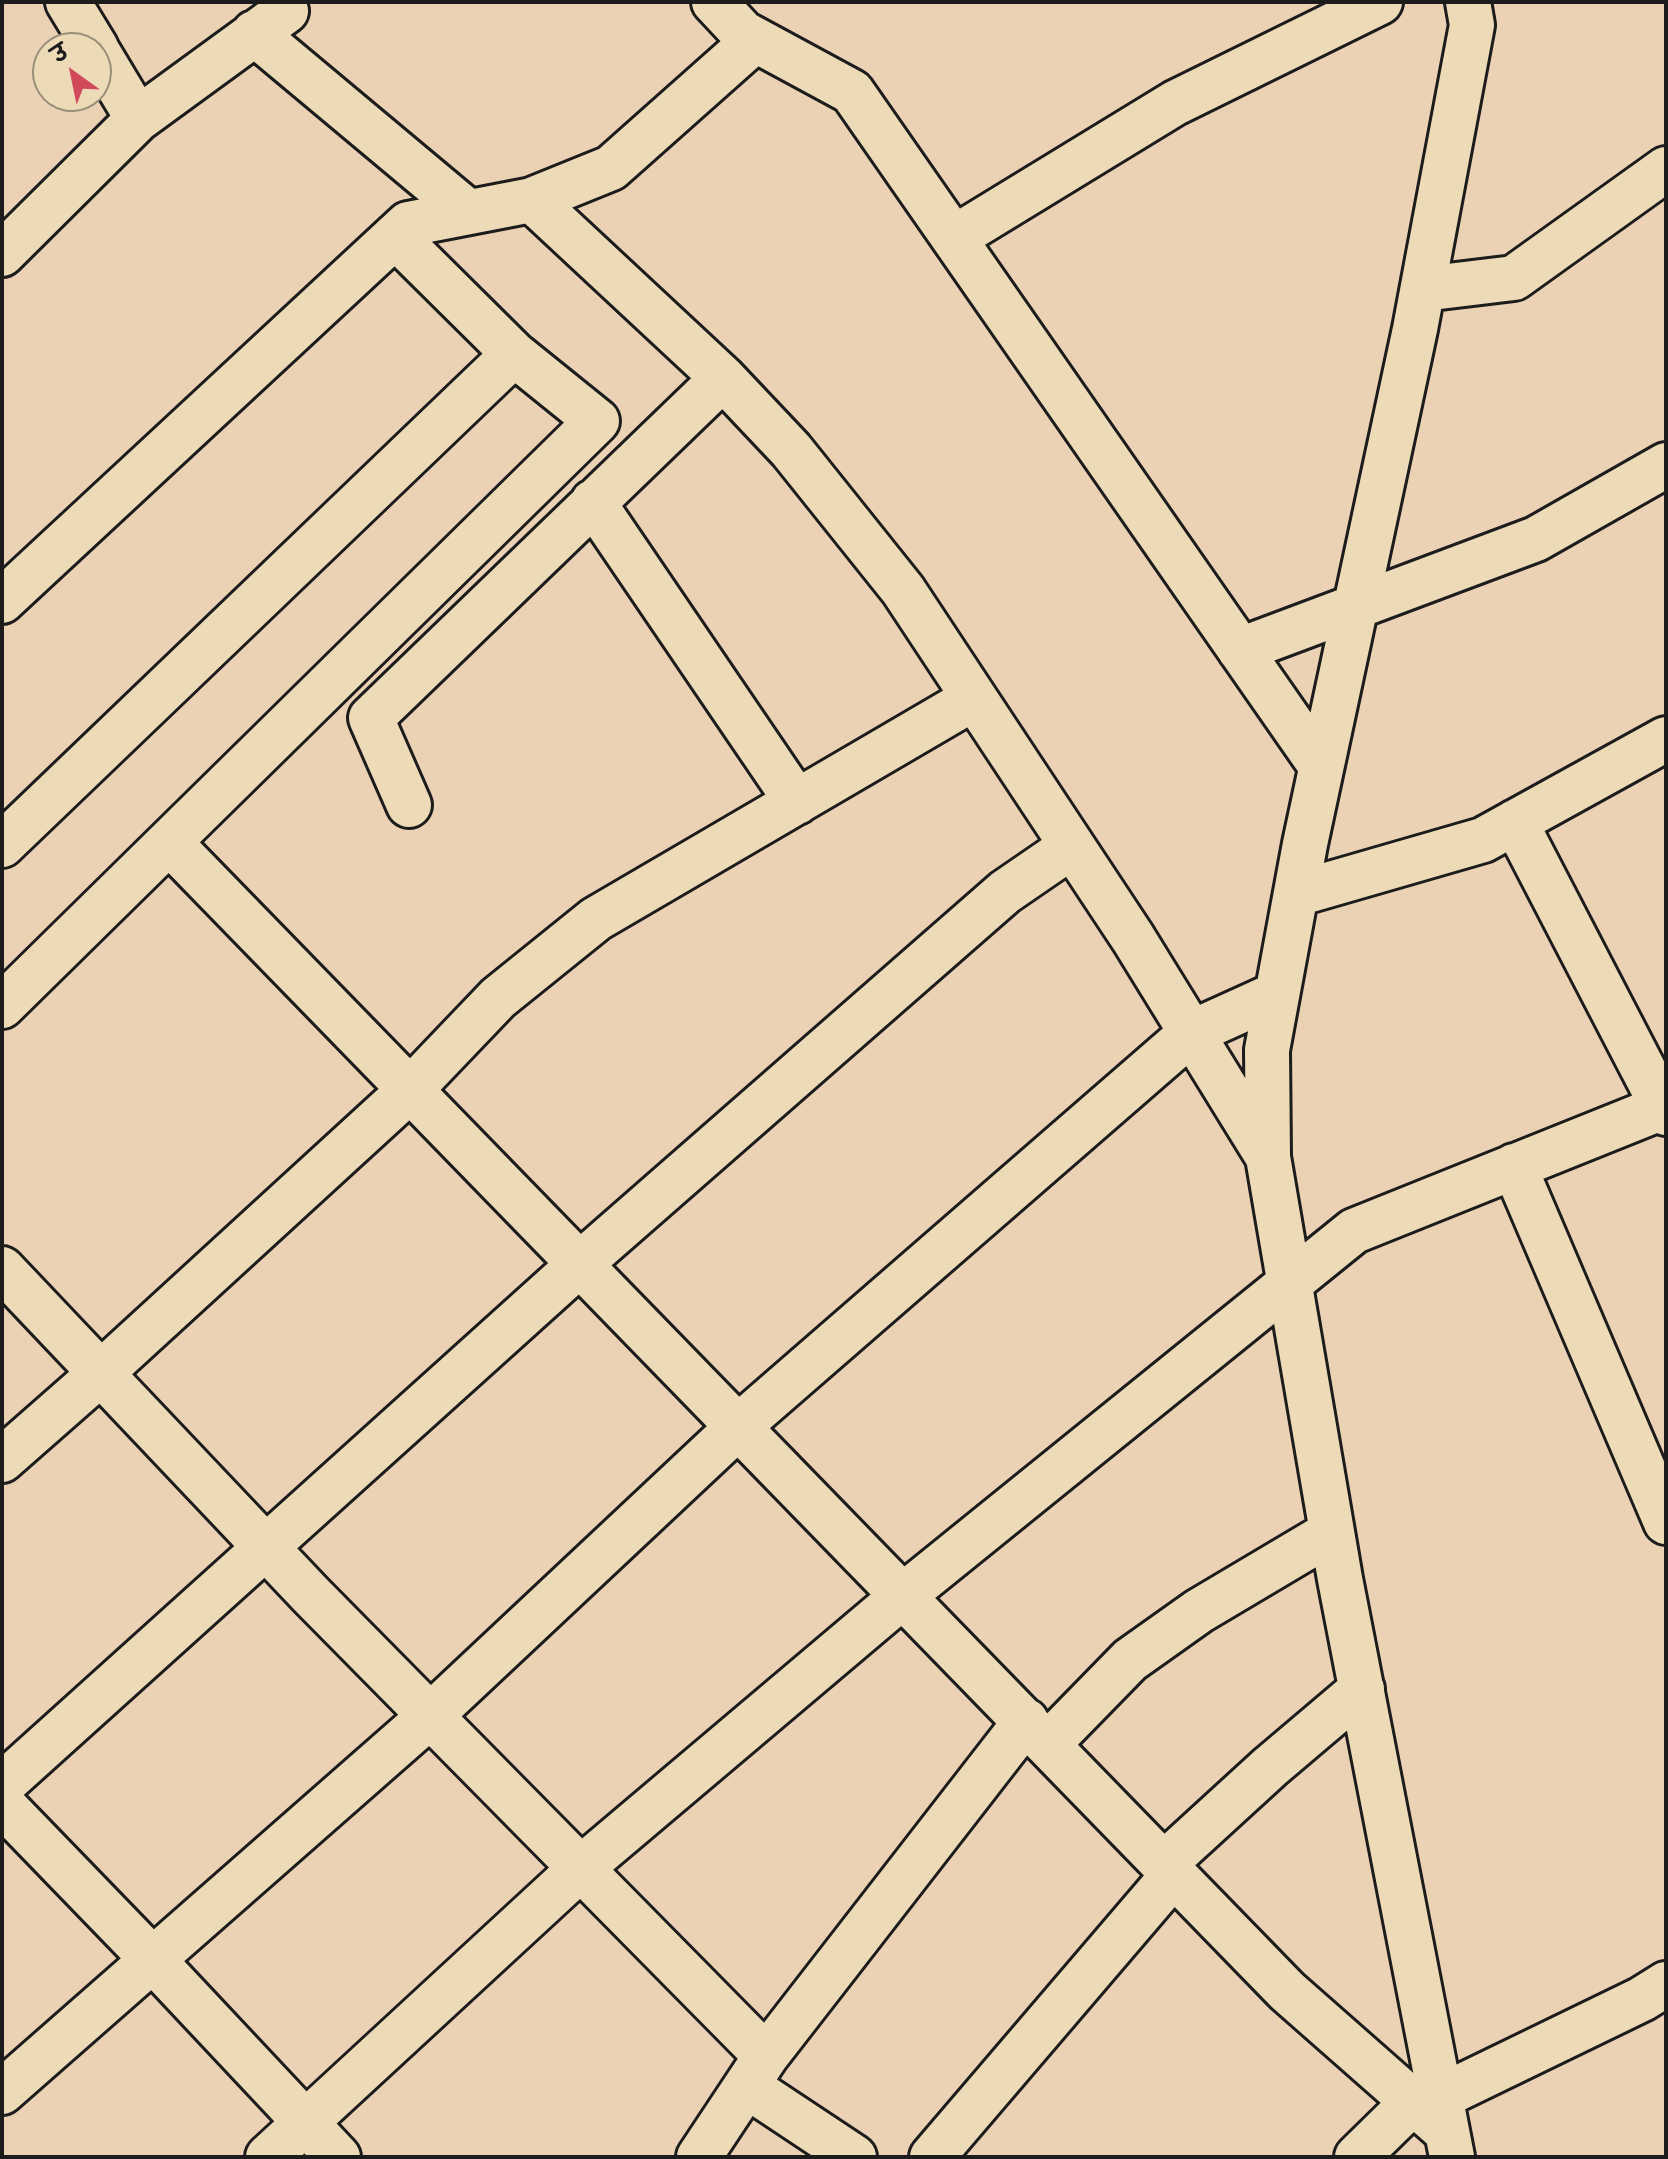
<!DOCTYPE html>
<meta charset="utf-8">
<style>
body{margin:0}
#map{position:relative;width:1668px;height:2159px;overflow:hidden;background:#ecd2b5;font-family:Pangolin,"Playpen Sans Deva",sans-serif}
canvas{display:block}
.frame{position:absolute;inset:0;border:4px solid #1c1c1c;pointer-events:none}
.north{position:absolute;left:32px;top:32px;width:80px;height:80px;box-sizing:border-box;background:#eddbb8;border:2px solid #998f7a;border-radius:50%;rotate:327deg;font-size:22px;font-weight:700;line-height:32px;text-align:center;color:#1c1c1c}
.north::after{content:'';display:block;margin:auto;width:28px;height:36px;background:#d1495b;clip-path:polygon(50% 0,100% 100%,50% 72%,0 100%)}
</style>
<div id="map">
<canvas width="1668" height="2159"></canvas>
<div class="frame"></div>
<div class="north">उ</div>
</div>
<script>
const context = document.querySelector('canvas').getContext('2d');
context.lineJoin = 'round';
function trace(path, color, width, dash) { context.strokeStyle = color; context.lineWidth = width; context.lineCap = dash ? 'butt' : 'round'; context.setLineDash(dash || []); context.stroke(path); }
const minor = new Path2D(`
 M68 2 96 48
 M714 2 743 33 852 92 1321 766
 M254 33 468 212
 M755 40 611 168 532 200 723 378 791 450 903 590 1133 938 1268 1157
 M138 119 286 11
 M954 238 1175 103 1380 2
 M2 254 138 119 96 49
 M1423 289 1514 278 1666 169
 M593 502 797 802
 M2 601 408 224 532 200
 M1240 650 1536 539 1666 465
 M409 805 371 718 723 378
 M1515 822 1666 1113
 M169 842 1287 1991 1446 2131
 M2 845 514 354 395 236
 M1296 894 1483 840 1666 739
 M2 1006 597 421 514 354
 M1514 1166 1666 1522
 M2 1269 311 1595 766 2056
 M2 1460 101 1373 411 1089 498 998 596 919 974 698
 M1048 1744 1130 1660 1199 1611 1332 1532
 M2 1785 581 1263 1005 892 1072 846
 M2 1804 153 1960 338 2157
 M1164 1864 1270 1767 1362 1689
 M747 2086 854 2157
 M2 2092 430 1716 739 1426 1191 1033 1277 994
 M1440 2097 1642 1999 1666 1984
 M268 2157 580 1869 904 1595 1354 1231 1663 1107
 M699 2157 766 2056 1026 1721
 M932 2157 1174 1874
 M1357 2157 1413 2102
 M1452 2157 1340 1579 1268 1157 1267 1050 1305 844 1415 329 1472 25 1468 2`);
trace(minor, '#1c1c1c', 50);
trace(minor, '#eddbb8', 44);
</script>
